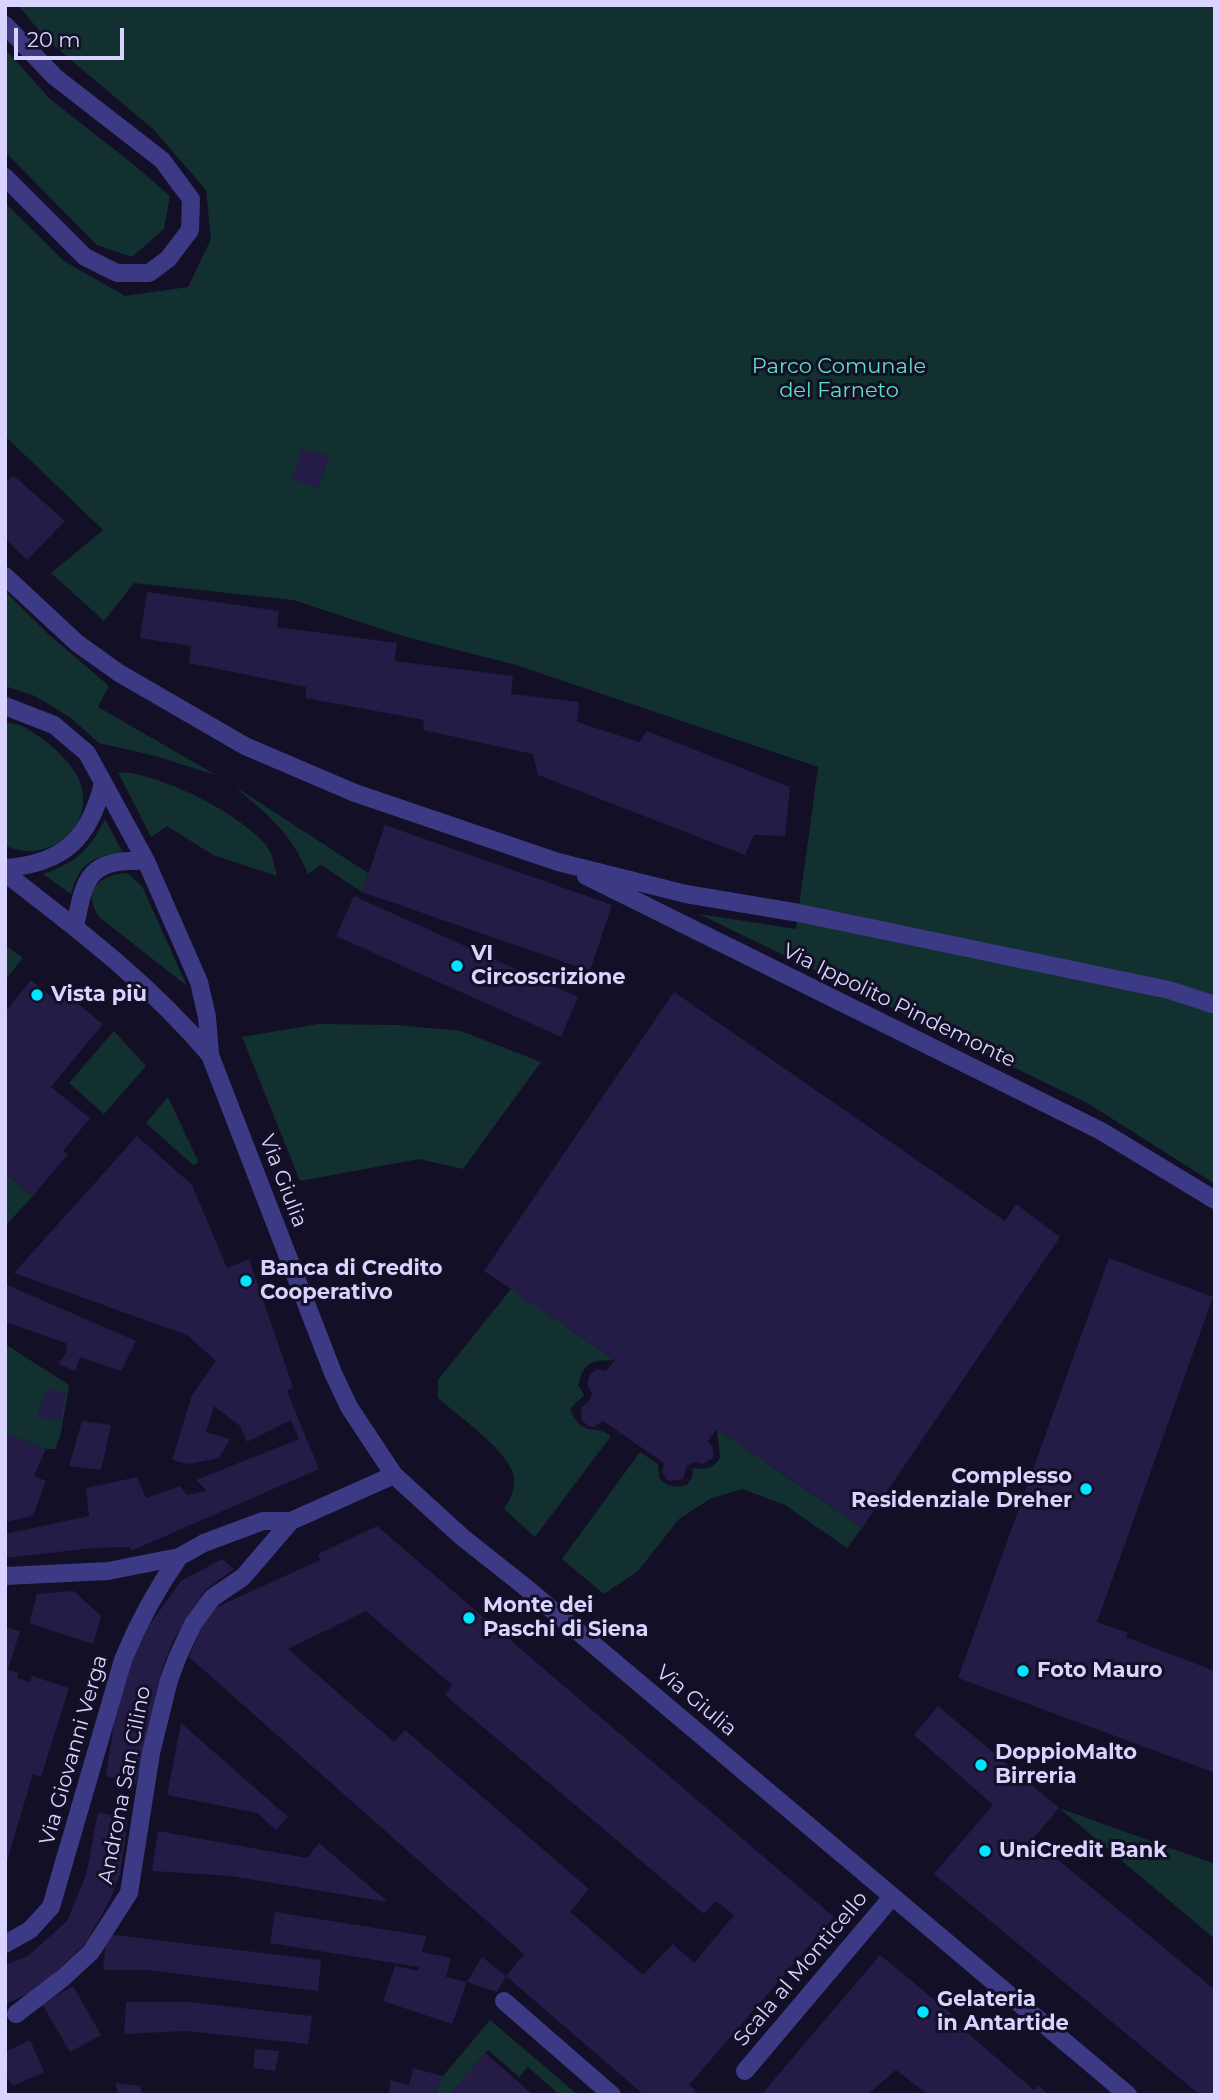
<!DOCTYPE html>
<meta charset="utf-8">
<style>
body{margin:0}
#map{position:relative;width:1220px;height:2100px;overflow:hidden;background:#130f26;font-family:Montserrat,sans-serif}
canvas{display:block}
.frame{position:absolute;inset:0;border:7px solid #d9d4ff;pointer-events:none}
.scale{position:absolute;left:14px;top:28px;width:110px;height:32px;box-sizing:border-box;border:4px solid #d9d4ff;border-top:0;padding-left:9px;font-size:21px;line-height:24px;white-space:nowrap;color:#d9d4ff;-webkit-text-stroke:5px #130f26;paint-order:stroke}
</style>
<div id="map">
<canvas width="1220" height="2100"></canvas>
<div class="frame"></div>
<div class="scale">20 m</div>
</div>
<script>
const context = document.querySelector('canvas').getContext('2d');
context.lineJoin = 'round';
function fillPath(path, color) { context.fillStyle = color; context.fill(path, 'evenodd'); }
function trace(path, color, width, dash) { context.strokeStyle = color; context.lineWidth = width; context.lineCap = dash ? 'butt' : 'round'; context.setLineDash(dash || []); context.stroke(path); }
function write(font, color, halo, rows, align = 'center') {
  context.font = font + ' Montserrat,sans-serif'; context.lineWidth = 6; context.setLineDash([]); context.textBaseline = 'middle'; context.strokeStyle = halo; context.fillStyle = color; for (const [text, x, y, turn = 0] of rows) {
    context.save(); context.translate(x, y); context.rotate((+turn || 0) * Math.PI / 180); context.textAlign = isNaN(turn) ? turn : align; if (halo) context.strokeText(text, 0, 0); context.fillText(text, 0, 0); context.restore();
  }
}
fillPath(new Path2D(`
 M18 5H1215V1184L1089 1104 699 914 796 929 818 767 516 665 406 637 293 600 134 583 104 621 51 573 103 530 5 436V203L64 261 125 296 188 287 211 239 206 190 154 130 46 39Z
 M5 49 50 99 133 164 170 196 164 229 132 257 97 245 5 152Z
 M5 591 47 633 109 686 98 707 216 775 155 756 99 743 71 718 35 696 5 686Z
 M5 722C12 724 20 724 26 728 48 741 81 767 83 795 86 837 40 864 5 845Z
 M118 772C160 773 239 813 266 845 273 853 274 866 277 876L213 855 167 826 151 837Z
 M234 786 368 873 362 892 321 865 308 874C291 832 268 815 234 786Z
 M105 819 123 853C93 855 79 864 71 894L43 874C77 862 89 851 105 819Z
 M127 873 142 886 187 986 99 917C81 890 99 875 127 873Z
 M5 945 23 958 5 980Z
 M318 1024 398 1025 461 1031 541 1062 463 1169 419 1159 300 1181 242 1037Z
 M114 1031 146 1066 104 1114 69 1083Z
 M168 1097 198 1161 197 1164 193 1165 146 1123Z
 M5 1174 33 1196 5 1226Z
 M511 1289 615 1360C591 1361 585 1360 578 1385L584 1395 570 1409C583 1440 592 1422 611 1436L535 1537 504 1509C510 1499 515 1491 514 1478 511 1452 458 1416 438 1398V1380Z
 M5 1344 69 1385 61 1433 55 1449H46L5 1433Z
 M717 1429 862 1528 847 1548 785 1505 742 1489 710 1499 679 1519 638 1571 604 1594 562 1559 640 1452 658 1464 659 1478C667 1487 675 1488 687 1485L693 1475V1468C705 1470 712 1469 720 1458Z
 M1059 1808 1215 1864V1939Z
 M490 2020 578 2095H560L528 2067 519 2077 488 2050 450 2095H435L443 2076Z`), '#12302f');
fillPath(new Path2D(`
 M301 448 330 456 318 488 292 479Z
 M13 475 65 521 27 560 5 539V483Z
 M147 592 279 611 277 627 397 643 394 661 513 676 511 694 579 702 577 722 639 742 647 731 790 787 785 836 754 835 745 855 538 775 533 754 423 730 424 720 306 698V687L189 663 191 646 140 638Z
 M385 825 612 905 590 971 362 892Z
 M354 896 578 997 561 1037 336 936Z
 M31 980 60 1004 67 995 103 1024 51 1087 90 1118 63 1151 68 1154 33 1196 5 1174V1097L7 1094 5 1093V1012Z
 M674 992 1005 1221 1016 1204 1060 1237 862 1528 717 1429 708 1441 713 1448V1458L702 1464 695 1462 687 1466 683 1479 671 1481 666 1479 662 1471 664 1463 603 1421 594 1427 588 1426 582 1420 581 1408 590 1400 592 1393 588 1387V1381L590 1374 597 1369 606 1371 615 1360 484 1271Z
 M137 1136 192 1185 227 1268 249 1259 293 1387 287 1391 319 1469 131 1551 130 1547 93 1548 5 1558V1534L89 1516 86 1488 137 1477 146 1498 180 1486 187 1495 207 1491 196 1480 299 1439 291 1420 247 1442 240 1426 214 1406 206 1432 230 1439 219 1458 189 1464 172 1460 192 1395 216 1361 187 1335 14 1273Z
 M1109 1258 1213 1297 1097 1622 1128 1633 1126 1637 1215 1671V1773L958 1678Z
 M5 1284 136 1341 121 1371 80 1357 75 1371 58 1364 67 1352 66 1343 5 1322Z
 M46 1389 66 1392 61 1420 37 1417Z
 M82 1421 111 1425 101 1470 69 1466Z
 M5 1433 46 1449 34 1476 46 1481 33 1516 5 1522Z
 M377 1526 834 1917 689 2085 696 2091 693 2095H644L506 1976 524 1954 189 1657 208 1611 320 1560 318 1554ZM366 1611 452 1685 445 1695 704 1914 716 1901 734 1915 694 1963 673 1944 643 1975 570 1912 589 1889 405 1730 394 1742 288 1649Z
 M222 1559 234 1569 204 1591 172 1643 161 1673 136 1784 106 1776 114 1722 131 1660 148 1627 181 1581Z
 M74 1591 101 1616 93 1644 29 1623 37 1594Z
 M5 1627 20 1631 8 1670 18 1673 17 1678 30 1682 32 1676 69 1688 41 1777 33 1774 6 1864Z
 M938 1706 1059 1808 1033 1839 1215 1990V2095H1200L934 1874 993 1805 914 1735Z
 M181 1723 288 1817 276 1830 257 1813 167 1795Z
 M98 1812 128 1819 120 1874 110 1900 86 1943 36 1991 5 2004V1965L28 1956 67 1921 86 1875Z
 M158 1831 307 1858 319 1843 388 1902 230 1876 152 1871Z
 M275 1912 426 1936 422 1952 451 1958 446 1977 467 1982 482 1957 506 1976 497 1992 467 1982 452 2024 383 2001 395 1966 418 1971 419 1967 270 1943Z
 M107 1934 321 1960 318 1991 147 1970H103Z
 M880 1955 959 2020 956 2023 1034 2090 1038 2085 1049 2095H928L896 2070 867 2095H761Z
 M73 1986 101 2035 70 2052 42 2004Z
 M126 2002H189L312 2016 308 2044 186 2031 124 2034Z
 M30 2040 44 2072 13 2086 5 2075V2052Z
 M255 2049 279 2051 275 2071 253 2068Z
 M485 2053 523 2086 533 2095H450Z
 M413 2068 443 2076 435 2095H389L390 2080 409 2085Z
 M116 2083 141 2086 142 2095H118Z`), '#241b47');
trace(new Path2D(`
 M5 25 55 77 162 160 191 199 190 230 168 259 149 273H117L85 257 5 177
 M5 576 77 643 119 673 245 746 355 793 558 862 686 894 799 913 1169 990 1215 1005
 M5 706 54 725 87 753 146 861 199 982 207 1017 210 1055 333 1373 349 1407 394 1475 462 1537 524 1586 1128 2095
 M5 868C63 864 90 838 103 783
 M5 873C79 930 149 983 210 1055
 M586 876 1101 1131 1215 1200
 M75 927C85 875 89 859 146 861
 M5 1576 108 1571 179 1557 204 1543 263 1521H291L394 1475
 M5 1944 30 1930 51 1907 123 1660C138 1623 156 1590 179 1557
 M504 2001 612 2095
 M16 2014 63 1978 91 1952 129 1893 151 1753 169 1680 178 1656 193 1624 212 1598 243 1577 291 1521
 M745 2071 892 1897`), '#3d3a85', 18);
for (const [x, y, r, color] of [
 [457,966,7,"#00e5ff"],
 [37,995,7,"#00e5ff"],
 [246,1281,7,"#00e5ff"],
 [1086,1489,7,"#00e5ff"],
 [469,1618,7,"#00e5ff"],
 [1023,1671,7,"#00e5ff"],
 [981,1765,7,"#00e5ff"],
 [985,1851,7,"#00e5ff"],
 [923,2012,7,"#00e5ff"]
]) { const dot = new Path2D(); dot.arc(x, y, r, 0, 2 * Math.PI); context.fillStyle = color; context.fill(dot); trace(dot, '#130f26', 2.5); }
write('21px', '#5fe0c0', '#130f26', [
 ["Parco Comunale",839,367],
 ["del Farneto",839,391]
]);
write('bold 21px', '#d9d4ff', '#130f26', [
 ["VI",471,954],
 ["Circoscrizione",471,978],
 ["Vista più",51,995],
 ["Banca di Credito",260,1269],
 ["Cooperativo",260,1293],
 ["Complesso",1072,1477,"right"],
 ["Residenziale Dreher",1072,1501,"right"],
 ["Monte dei",483,1606],
 ["Paschi di Siena",483,1630],
 ["Foto Mauro",1037,1671],
 ["DoppioMalto",995,1753],
 ["Birreria",995,1777],
 ["UniCredit Bank",999,1851],
 ["Gelateria",937,2000],
 ["in Antartide",937,2024]
], 'left');
write('21px', '#d9d4ff', '#130f26', [
 ["Via Ippolito Pindemonte",899,1006,26],
 ["Via Giulia",283,1181,69],
 ["Via Giulia",696,1701,40],
 ["Via Giovanni Verga",74,1750,-74],
 ["Androna San Cilino",125,1785,-79],
 ["Scala al Monticello",801,1969,-50]
]);
</script>
